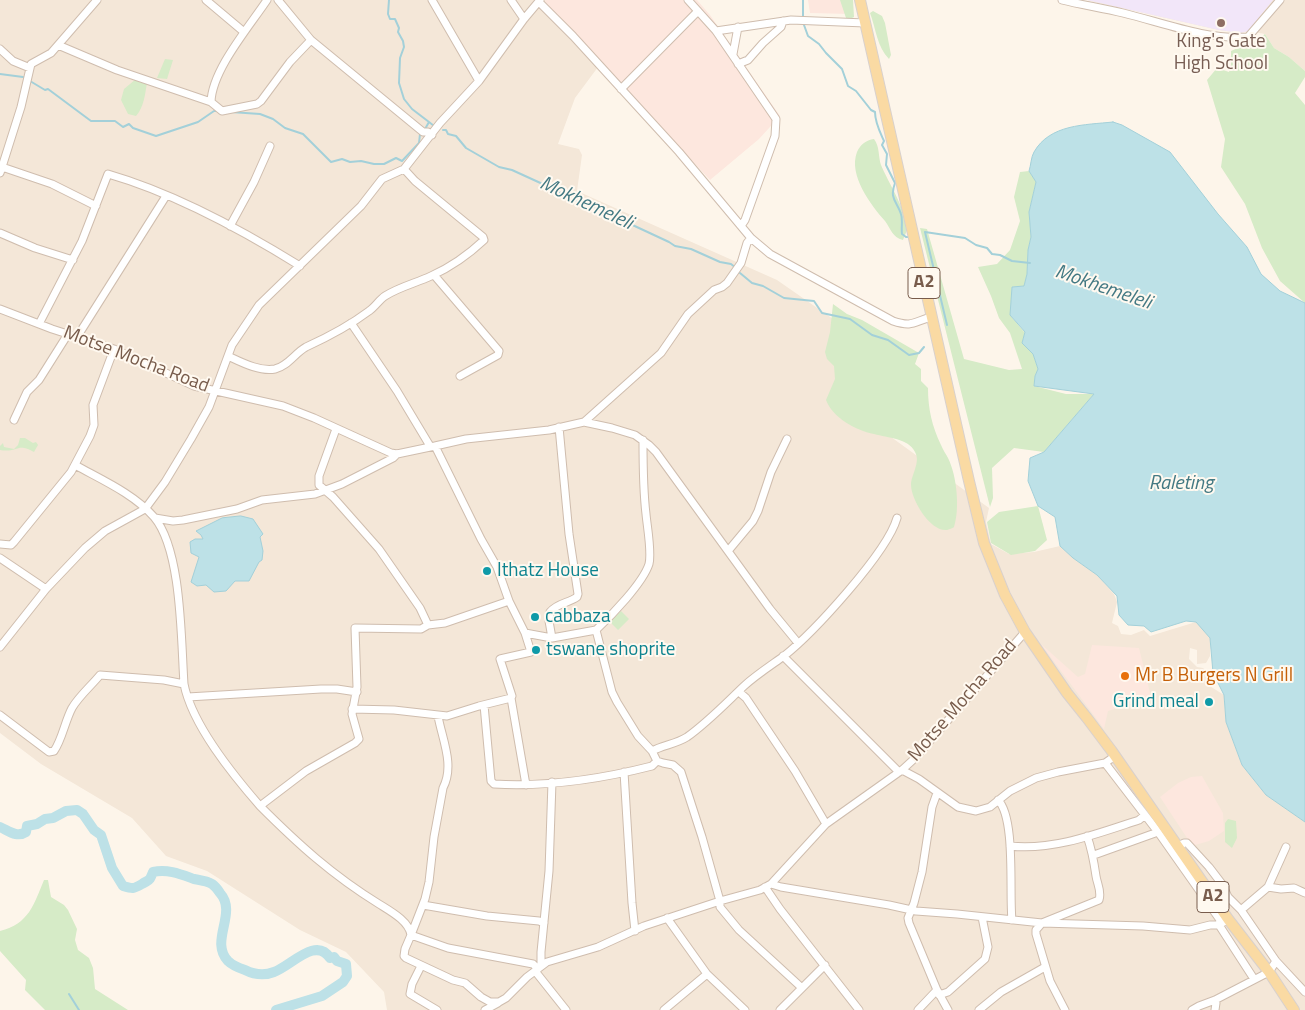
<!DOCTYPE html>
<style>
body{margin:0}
canvas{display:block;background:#fdf5ea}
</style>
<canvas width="1305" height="1010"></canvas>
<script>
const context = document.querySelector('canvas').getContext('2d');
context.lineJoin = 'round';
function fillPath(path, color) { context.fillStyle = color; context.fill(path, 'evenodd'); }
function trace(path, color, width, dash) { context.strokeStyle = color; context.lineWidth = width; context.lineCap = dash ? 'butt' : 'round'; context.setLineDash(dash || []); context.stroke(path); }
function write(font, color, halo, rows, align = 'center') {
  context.font = font + ' "Titillium Web",sans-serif'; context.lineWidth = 4; context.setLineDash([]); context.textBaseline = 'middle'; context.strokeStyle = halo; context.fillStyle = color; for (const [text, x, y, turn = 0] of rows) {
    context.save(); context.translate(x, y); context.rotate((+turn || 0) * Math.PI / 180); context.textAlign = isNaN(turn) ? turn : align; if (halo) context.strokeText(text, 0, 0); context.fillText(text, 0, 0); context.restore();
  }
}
fillPath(new Path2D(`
 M0 0H546L544 2 601 63 575 98 558 144 579 149 582 155 577 191 777 280 833 319 840 400 989 508 986 522 991 544 1009 554 1034 552 1060 546 1073 558 1097 575 1114 594 1117 602 1112 623 1118 626 1121 634 1131 635 1144 630 1150 636 1196 622 1201 626 1210 638V656L1206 663 1197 664V650L1190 648 1189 659 1197 667 1203 668 1207 672 1208 685 1224 695 1226 722 1242 765 1266 795 1305 822V1010H387L384 992 346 952 300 930 207 871 166 856 132 818 41 764 0 733Z
 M1087 0H1305V71L1289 57 1274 48 1265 34 1248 31 1240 33 1219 30Z`), '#f4e7d8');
fillPath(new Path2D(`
 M546 0H697L710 15 780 116 759 139 710 180 544 2Z
 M808 0H847L850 14 810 13Z
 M1041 644 1078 677 1085 674 1092 645 1139 648 1151 697 1108 711 1104 729Z
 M1202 776 1223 813 1224 831 1209 841 1195 845 1187 838 1160 797 1178 783 1191 777Z`), '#fde7de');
fillPath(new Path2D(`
 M1087 0H1273L1248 31 1240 33 1219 30Z`), '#f2e6f9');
fillPath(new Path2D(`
 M840 0H853L854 17 850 19 846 18Z
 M873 11 882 16 885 23 891 55 889 59C877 47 876 29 870 13Z
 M1265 34 1274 48 1289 57 1305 71V77L1295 93 1305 105V303L1280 281 1262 248 1245 204 1221 167 1225 139 1207 80 1217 68 1229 72 1231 65V51L1257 40Z
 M165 59 173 60 167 79 157 78Z
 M136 79 147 83C145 94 144 107 136 116L128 114 121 100 124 89Z
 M874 139C880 147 878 156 881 165 887 180 909 215 907 230 906 233 904 237 903 240 892 237 891 229 885 221 871 205 848 175 857 152 860 145 866 140 874 139Z
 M1029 171 1036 182 1029 212 1031 237 1028 250 1027 274 1024 286 1012 287 1010 315 1025 333 1022 343 1033 354 1038 369 1035 376 1034 386 1066 394H1094L1044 452 1014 448 992 468 993 498 990 507 920 228 927 229 964 359 1009 370 1022 369 1010 333 999 318 991 296 978 267 997 264 1010 250 1020 221 1014 197 1020 172Z
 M833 304 847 314 862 320 919 353 915 364 921 369V381L928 388C928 409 932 426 941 445 943 450 946 454 948 458 957 476 960 509 954 527 953 528 947 530 947 530 930 532 911 499 911 485 911 475 921 462 915 452 908 438 888 438 874 434 855 430 833 418 826 400L835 379 834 366 827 359 825 352 830 332Z
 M20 438H25L33 443 36 442 38 445 34 452C17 442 18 453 0 450V446L3 443 4 447 14 449 18 445Z
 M1038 506 1047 540 1035 551 1011 555 991 543 987 522 999 512Z
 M621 611 629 619 618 630 610 622Z
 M1228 819 1236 821 1237 838 1232 848 1225 842V823Z
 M44 880H48L51 897 64 905 68 910 77 929 75 940 78 950 89 958 93 968 95 989 128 1010H45L25 990 26 980 0 951V931C29 924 34 904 44 880Z`), '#d6ebc7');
const water = new Path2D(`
 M1113 122 1122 125 1170 152 1218 214 1247 247 1261 274 1280 291 1305 303V822L1266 795 1242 765 1226 722 1224 695 1213 673 1210 638 1196 622 1186 621 1151 632 1144 626 1128 625 1119 615 1117 596 1097 575 1073 558 1060 546 1055 517 1038 506 1028 481 1030 458 1044 452 1094 394 1034 386 1035 376 1038 369 1033 354 1022 343 1025 332 1010 315 1012 287 1024 286 1027 274 1028 250 1031 237 1029 212 1036 182 1029 171C1031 165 1031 157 1034 152 1050 124 1085 125 1113 122Z
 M241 516 253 519 263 534 260 537 263 551 262 560 259 562 249 581H235L226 591 214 592 206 585 197 586 191 582 199 557 191 553 190 542 195 539H203L201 535 196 531 222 518Z`);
fillPath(water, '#bde1e7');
trace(water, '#a3d0d9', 1);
trace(new Path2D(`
 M389 0 388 14 390 19H395L399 28 398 32 403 41 404 47 400 58 399 83 404 99 412 109 429 122
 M803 0V17
 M804 25 808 36 819 44 826 53 842 69 848 86 856 91 871 110 875 112C875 123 880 132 884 141L882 145 887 154 886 165 895 183C889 199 897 201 901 214 903 220 901 227 902 234L906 237H909
 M0 74 23 77
 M30 81 45 90 48 89 91 121H115L123 127 129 124 133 128 156 136 198 122 214 111H219
 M231 112 260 114 273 119 285 128 303 134 331 162 342 159 350 162 361 161 374 164H384L396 158 402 161 419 143 420 134 422 133
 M425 129 429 122 434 126
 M443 130H446L448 134 456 136 466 148 499 167 512 170 558 191 565 197 596 208 669 242 675 246 691 249 720 262 731 264 736 268
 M740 273 752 283 763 286 784 298 814 301 822 313 850 319 872 335 888 340 909 355 919 353 924 347
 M947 325 925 232 965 238 976 245 987 248 992 254 1000 255 1012 261 1030 263
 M69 994 79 1010`), '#a3d0d9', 2);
trace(new Path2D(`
 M0 827C9 831 17 838 26 832L27 826 37 824 45 819 53 818 66 811 77 810 83 814 94 830 101 835 112 868 123 886C133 889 133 889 142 884 150 879 149 882 153 872 168 869 180 874 194 879 199 880 207 881 212 884 215 886 218 890 220 893 238 913 209 941 228 961 233 966 239 968 245 970 255 975 264 976 274 972 291 966 316 936 330 958L334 957 337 961 346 964 347 976 343 982 322 996 276 1010`), '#bde1e7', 10);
const street = new Path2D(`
 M206 0 244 32
 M267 0C249 27 212 70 211 102L222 111 257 104 261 101 290 62 311 40
 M278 0 311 40 423 132H428L432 135
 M432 0 479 81
 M511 0 524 19
 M688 0 716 31 776 119 775 136 745 220 741 226
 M1062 0C1082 5 1103 8 1123 13 1164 23 1206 40 1248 37L1280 0
 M539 2 573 36 679 152 751 238 770 254 893 321C914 328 914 321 932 317
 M716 31 791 20 865 23
 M58 45 97 0
 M0 49 13 61 30 68
 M733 54 738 27
 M738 64 748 60 763 43 781 27 783 21
 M621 89 698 11
 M2 167 21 107 31 64 51 53 58 45 117 70 211 102
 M0 173 2 167 52 184 96 206
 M230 226 254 182 270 146
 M0 233 35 248 73 260
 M434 275 499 351 498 355 460 376
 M0 309 52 329 114 349 194 386 283 406 314 418 391 453 397 454 435 446 481 539 497 567 509 601 525 633 552 638 596 630 612 692 617 702 638 736 652 751 657 761 663 763 673 765 681 772 702 837 720 901 760 890 771 884 826 824 902 770 914 759 1025 632
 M351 323 397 391 430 446
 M39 324 82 241 108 174C174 193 242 230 300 266
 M77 337 166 196
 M228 356C241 362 260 372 275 369 288 366 295 353 306 347 328 337 349 326 369 311 375 307 379 300 385 296 399 287 416 283 431 276 451 267 467 256 484 240L483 237 415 181 404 169
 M14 420 27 392 39 380 68 334
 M584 422 661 353 688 314 714 290 722 287 727 283 741 263 747 243 751 238
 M336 429 319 476V485L333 497 379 549 420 608 428 625 445 623 509 601
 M435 446 466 439 549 430 584 422 612 428 635 435 649 445 656 452 770 609 798 643
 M75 465C102 480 134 494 154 517 182 550 181 641 184 684 192 725 233 775 260 806L306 771 355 743 359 739 352 714 357 687 355 628 421 629 428 625
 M155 518 173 521 183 520 237 509 262 500 315 494 342 484 393 458 397 454
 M0 544 11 545 14 542 71 472 90 436 94 425 93 405 114 349
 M728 551 753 521 758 511 771 472 787 439
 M0 558 46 589
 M596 630C611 616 643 583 649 564 652 552 647 526 646 514 643 489 643 464 643 440
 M552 638 549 621 550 612C557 603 569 603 577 597L578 594 569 534 559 427
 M0 647 46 589 85 548 105 531 145 509 165 482 191 439 209 407 232 345 259 305 361 206 382 179 404 169 440 123 479 81 524 19 540 0
 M783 656 899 772
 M739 692 746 698 795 771 826 824
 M188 697 321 689H337L357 692
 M511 698 512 696 500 659 531 652 525 633
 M484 705 491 781 494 784C546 787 601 779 652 766L657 761
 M352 709 394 710 447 716 479 706 511 698 526 785
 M0 715 49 752 54 751C62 740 65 721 72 708 79 696 91 686 100 675L164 680 184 684
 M438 716C442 739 455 765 443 788L434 837 429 882 425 899 411 935 448 948 533 964 538 969
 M652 751C663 745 676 744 687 737 708 722 726 703 744 686 756 675 770 666 784 656 813 633 887 553 897 518
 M1105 763 1158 832 1220 920 1219 925 1254 979
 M902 770 919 779 958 807 976 811 990 807 1010 791 1036 778 1058 772 1105 763 1115 756
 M624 772 632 903 635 931
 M937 793 932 807 922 872 914 903 908 918 909 923 937 990 948 1010
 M998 800C1016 818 1009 893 1012 920
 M260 806C298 844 332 875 379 904 390 911 409 921 411 935L405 949 404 956 406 958 453 980 465 983 481 997 490 1002H499L506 998 527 977 547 962 598 947 644 926 720 901V907L739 930 802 988
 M1010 846C1053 851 1099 833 1139 820L1145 815
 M1178 847 1184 843H1187L1209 867 1222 884 1228 897 1241 910 1276 961 1305 992
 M1094 855 1158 832
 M771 884 781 887 889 905 916 911 957 914 1042 923 1143 926 1190 930 1210 925H1219L1228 919
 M765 887 780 909 859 1010
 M1268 887 1286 847
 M423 905 487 916 539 921 544 923
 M1241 910 1268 887 1281 889 1294 888 1305 893
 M667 918 707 974 745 1010
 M421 966 412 984 410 994 437 1010
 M541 966V952L549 871 552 782
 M535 971 566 1010
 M939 995 948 992 985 959 988 947 982 917
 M485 1010 498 1003
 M664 1010 707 974
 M780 1010 825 965
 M918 1010 937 990
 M979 1010 1001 992 1045 967
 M1065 1010 1050 981 1036 934V930L1042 923 1099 900C1102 891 1097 884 1096 876 1094 862 1092 850 1087 836
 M1192 1010 1199 1006 1215 1000 1269 972 1276 961
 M1215 1010 1216 1003 1215 1000`);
const primary = new Path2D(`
 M860 0 969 481 984 543 1005 595 1025 632 1067 693 1087 718 1111 750 1228 919 1269 972 1294 1010`);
trace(street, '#cfbdae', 9);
trace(primary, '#d9d1cd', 12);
trace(street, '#fff', 7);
trace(primary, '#fadaa3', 10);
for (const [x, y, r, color] of [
 [1221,23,5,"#8d6e63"],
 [487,571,5,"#0f9aa8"],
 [535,617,5,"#0f9aa8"],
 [536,650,5,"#0f9aa8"],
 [1125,676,5,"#e8710a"],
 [1209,702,5,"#0f9aa8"]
]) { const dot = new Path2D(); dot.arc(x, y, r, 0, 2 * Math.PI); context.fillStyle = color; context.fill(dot); trace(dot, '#fff9f0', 2); }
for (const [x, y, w] of [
 [924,283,32],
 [1213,897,32]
]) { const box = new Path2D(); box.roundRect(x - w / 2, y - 15.5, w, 31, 4); context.fillStyle = '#fff9f0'; context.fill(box); trace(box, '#785c4c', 1); }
write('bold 18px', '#785c4c', null, [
 ["A2",924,283],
 ["A2",1213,897]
]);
write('19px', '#785e54', '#fff9f0', [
 ["King's Gate",1221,42],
 ["High School",1221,64]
]);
write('19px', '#785c4c', '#fff9f0', [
 ["Motse Mocha Road",136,360,21],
 ["Motse Mocha Road",963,701,-49]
]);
write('19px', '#0d838f', '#fff9f0', [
 ["Ithatz House",497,571],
 ["cabbaza",545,617],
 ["tswane shoprite",546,650],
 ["Grind meal",1199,702,"right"]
], 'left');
write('19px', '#c56008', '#fff9f0', [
 ["Mr B Burgers N Grill",1135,676]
], 'left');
write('italic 20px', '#437983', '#fff9f0', [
 ["Mokhemeleli",586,204,25],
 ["Mokhemeleli",1103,288,19],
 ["Raleting",1181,484]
]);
</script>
